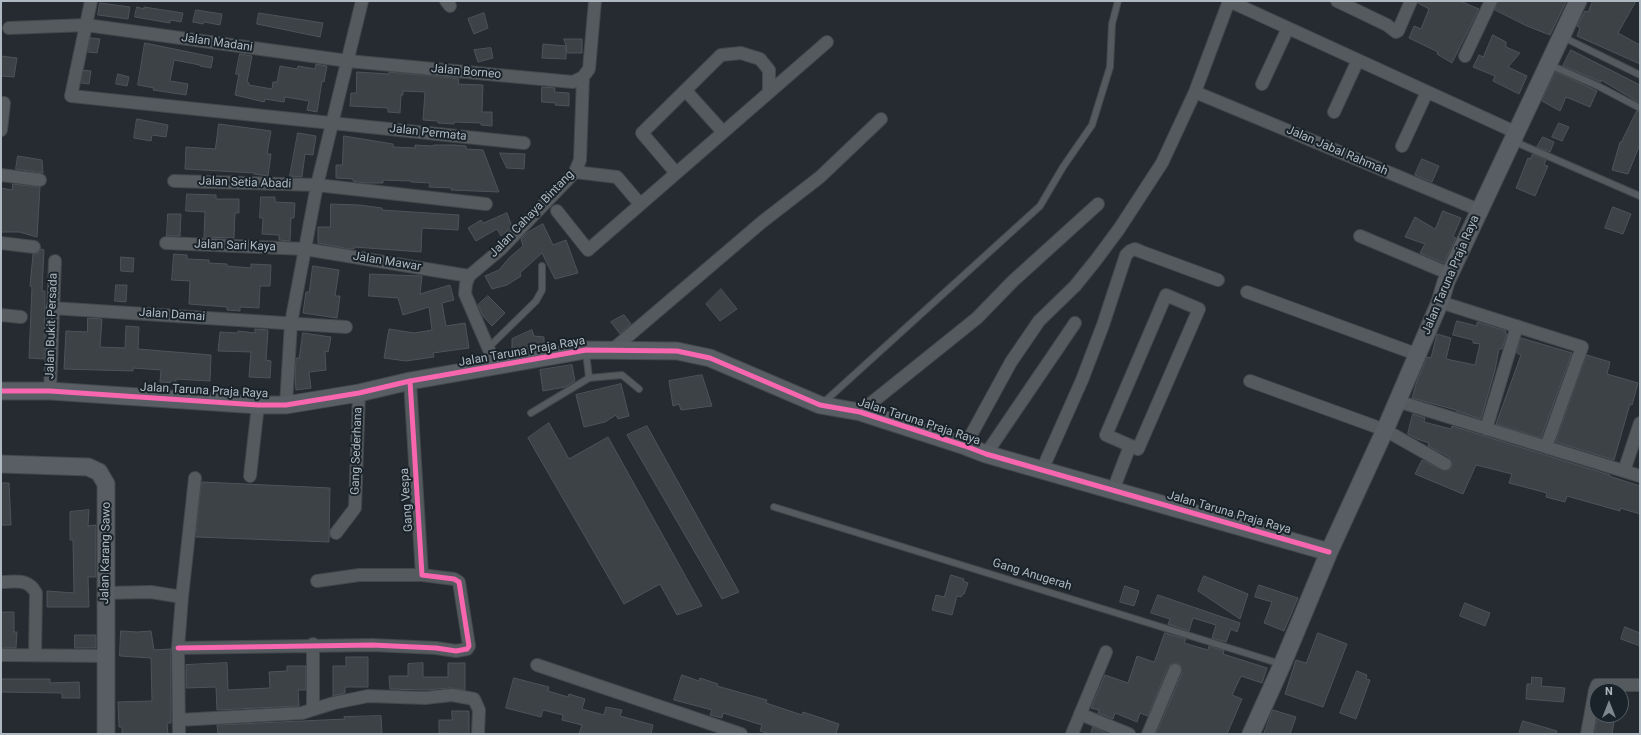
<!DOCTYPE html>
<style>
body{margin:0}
#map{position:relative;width:1641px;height:735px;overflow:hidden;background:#252b30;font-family:Roboto,sans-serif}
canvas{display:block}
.frame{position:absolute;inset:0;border:2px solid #aeb9c2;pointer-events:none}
.north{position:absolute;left:1589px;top:683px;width:40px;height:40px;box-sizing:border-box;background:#1a232a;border:1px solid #555f67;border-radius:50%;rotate:0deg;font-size:11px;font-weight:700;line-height:16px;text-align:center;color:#aeb9c2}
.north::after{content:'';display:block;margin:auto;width:14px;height:18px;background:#7e878f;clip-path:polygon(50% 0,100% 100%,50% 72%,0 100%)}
</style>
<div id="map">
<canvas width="1641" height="735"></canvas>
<div class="frame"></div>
<div class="north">N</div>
</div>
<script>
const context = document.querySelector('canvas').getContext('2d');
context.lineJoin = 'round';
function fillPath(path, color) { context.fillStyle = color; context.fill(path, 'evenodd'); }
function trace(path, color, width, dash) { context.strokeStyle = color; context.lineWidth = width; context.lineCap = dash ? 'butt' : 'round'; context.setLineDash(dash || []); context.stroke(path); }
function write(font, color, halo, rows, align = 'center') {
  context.font = font + ' Roboto,sans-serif'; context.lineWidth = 4; context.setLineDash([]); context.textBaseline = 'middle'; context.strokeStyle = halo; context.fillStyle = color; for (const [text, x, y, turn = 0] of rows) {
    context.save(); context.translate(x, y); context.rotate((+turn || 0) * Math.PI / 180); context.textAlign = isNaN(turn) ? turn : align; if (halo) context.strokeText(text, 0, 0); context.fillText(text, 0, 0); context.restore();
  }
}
const building = new Path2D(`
 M1418 1H1460L1479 9 1452 63 1437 54 1438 52 1409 38 1414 26 1421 29 1429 9 1418 3Z
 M1498 1H1564L1566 2 1550 35 1527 26 1495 10Z
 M1593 1H1636L1618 33 1640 45V64L1577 36 1580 28 1577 26 1585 11 1588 12Z
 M100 3 130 7 128 19 98 15Z
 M137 7 144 9V7L183 13 181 22 170 20V23L135 17Z
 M196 10 222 14 220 25 204 22 203 24 193 22Z
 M259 13 323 23 320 37 257 24Z
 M484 13 488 28 474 34 468 19Z
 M1493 35 1506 42V47L1520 53 1508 67 1527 76 1519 94 1493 81 1495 76 1473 67 1479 55 1483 57Z
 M91 38 100 39 97 53 88 52Z
 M564 39H582V53H567L566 46V59L542 58 543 44 566 46Z
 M145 43 213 57 211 68 200 66V65L174 60 170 81 188 84 186 95 153 90 154 88 138 85Z
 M491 48 493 58 478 62 474 50Z
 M1571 50 1640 85V103L1601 80V82L1563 66Z
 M240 54 252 56 247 82 249 83V85L272 89 273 82H277L280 66 297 69 298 66 315 69 316 64 327 66 324 82 322 81 317 112 307 110 309 101 285 97 284 102 265 99 264 102 235 95 239 74H236Z
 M1 56 17 58 14 77 1 76Z
 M84 70 91 71 89 84 81 83Z
 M357 72 389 74V72L443 77 459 79 458 84 483 85 482 112H492V126L481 125V123L454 122V124L438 123V121L423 120 425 92 403 91V95H401L400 113 388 112V108L350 106 351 93H356Z
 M1556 72 1597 91 1590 107 1566 97 1560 111 1542 101Z
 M118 74 129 77 127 86 116 84Z
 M542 87 555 88 554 92 569 93V106L555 105 556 103 542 102Z
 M1637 111 1640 112V144L1628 174 1612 170 1620 142H1621Z
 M137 119 168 125 166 137 152 135 151 141 134 138Z
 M1559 123 1569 127 1562 141 1552 137Z
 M219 124 271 131 267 154H271L268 176 254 174 255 173 185 169 186 147 215 149Z
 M298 133 316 136 313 155 305 154 302 177 290 176Z
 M344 136 393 144V147L415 148V145L433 146V145H454L466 146V149L483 150 499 192 451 190 452 188 429 187 430 183 411 182V181L383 180V183H363L353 181V179L336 178V165H342Z
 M1543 137 1554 142 1550 152 1537 147Z
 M500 153 525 154 524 169 507 168Z
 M1533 154 1546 160 1544 165 1548 166 1535 196 1516 188 1528 158 1530 159Z
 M18 156 42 160 43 173 16 169Z
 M1422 159 1439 166 1432 182 1415 175Z
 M13 184 40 187 37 237 19 232H1V188L12 190Z
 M187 194 216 195V199H239V213H235L234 238 204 237 205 212 186 211Z
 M261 197H275V202L295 203 294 218H291L290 241 279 240V235L262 234 263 218H260Z
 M331 204 359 205 382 208V210L459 215 458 230 422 228 421 252 354 247V249H349L318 243V227H330Z
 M1613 207 1631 214 1623 234 1605 228Z
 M1443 211 1461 218 1453 237 1456 238 1444 263 1420 253 1425 244 1405 237 1415 217 1435 229Z
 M507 213 512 227 501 236 497 229 476 241 468 228 481 220 483 223Z
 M168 214H181L180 236H167Z
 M543 224 553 245 566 240 578 273 555 279 542 253 520 273 521 276 507 285 492 289 485 276 499 270 509 258 523 246 521 239 527 233Z
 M41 249 44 250 42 291H45L44 359 29 358 32 287 30 286 33 254H37Z
 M174 254 187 255V259L209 260V263L227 264V266L251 268V264L271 265 270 286H260L259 308 240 307V311L227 310V307L189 304 190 281 172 280Z
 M121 257 134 258 133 272 121 271Z
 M313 266 339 270 335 296H340L337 318 303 313 306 292H309Z
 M370 274 422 276 420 294 450 285 454 300 442 303 446 326 465 323 469 348 433 353 434 357 406 361 384 358 389 329 414 333 432 330 429 307 403 315 398 298 369 296Z
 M116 285H127L126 302 115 301Z
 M721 289 737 309 720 321 706 304Z
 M488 296 505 313 492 326 483 316 478 305Z
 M624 315 631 324 620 334 611 322Z
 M88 318 102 319 100 347 125 348 126 326 139 327 138 349 211 355 210 381 176 379V383L160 382 161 370 133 368V371L64 369 66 331 87 332Z
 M1457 321 1477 326V322L1487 325 1506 331 1505 333 1507 334 1502 349H1499L1495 370 1481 419 1456 411V410L1412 398 1417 381 1427 357 1431 358 1437 334 1451 338 1446 359 1475 365 1480 344 1473 343V340L1453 335Z
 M255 329 268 330 266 360 271 361 270 378 249 377 251 352 218 351 220 332 238 333V331L255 333Z
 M532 330 534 336 544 337V347L512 353V339Z
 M303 333 331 337 328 352 325 351 326 370 309 372 311 388 296 390 295 376 296 358H299Z
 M1521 338 1572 353 1541 438 1496 424 1521 355 1517 353Z
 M1587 355 1610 362 1607 374 1638 383 1632 405 1630 404 1614 460 1556 442Z
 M572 365 575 381 565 387 543 391 540 370Z
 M702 375 712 406 681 410 679 404 673 406 669 381Z
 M621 384 629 416 618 419 616 415 605 422 584 427 576 395Z
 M1413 414 1425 418 1424 422 1451 429 1452 426 1610 475 1609 476 1640 486V514L1620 508V511L1567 496 1565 502 1546 497 1547 493 1509 483 1512 474 1476 465 1463 494 1415 474 1422 460 1445 471 1451 468 1452 464 1449 457 1428 446 1429 443 1417 439 1408 434Z
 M549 423 569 459 608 437 702 606 677 615 660 584 624 604 528 438Z
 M647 426 739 592 722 599 627 435Z
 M202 482 330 488 329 542 196 537Z
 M1 483H9L11 525H1Z
 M89 510 88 526 96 525V577H88L89 607H47V591L74 593 73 540H70V512Z
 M951 575 964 579 963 581 968 583 964 594H963L961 597 957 596 952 615 932 610 936 595 944 597Z
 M1204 576 1248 594 1240 619 1198 591Z
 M1259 585 1298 598 1284 631 1264 623 1272 602 1255 597Z
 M1125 586 1139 591 1134 606 1120 602Z
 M1158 595 1240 623 1237 632 1231 629 1226 642 1212 638 1216 625 1193 618 1189 631 1168 624 1170 619 1151 613Z
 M1465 603 1490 613 1485 626 1460 616Z
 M1 612H14V632H17L16 648H1Z
 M1625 627 1640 633V646L1621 639Z
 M121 631 137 632 151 631 154 650 171 649V723H167L168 734H122V727H119L118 702 152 701 151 658 120 656Z
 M1165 633 1186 639 1184 643 1208 650 1209 646 1224 651 1223 654 1267 668 1262 683 1241 676 1232 695 1242 699 1227 734H1156L1182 673 1181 666 1178 663 1171 664 1168 667 1148 716 1140 713 1137 722 1115 713 1113 719 1098 713 1099 710 1091 708 1105 675 1128 683 1137 656 1154 662Z
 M1318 633 1347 644 1323 707 1285 694 1296 660 1306 663Z
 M75 635H96V648H75Z
 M346 657H368V687H345V693L333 696V666H346Z
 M227 663 228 690 270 688 269 672 287 671V666H306V690H298L299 706 217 710 216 687 186 688V665Z
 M423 663V677H448V663H465V690L451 688 425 690 390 689 389 676H408V664Z
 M1357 671 1367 675 1366 679 1370 680 1356 719 1340 713Z
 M682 675 699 681 700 678 718 684 717 686 767 700 766 703 802 715 803 712 839 724 836 734H770L760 731 762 725 723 713 722 718 710 715 712 710 674 700Z
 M1532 677 1542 678 1541 686 1565 688 1563 702 1526 699 1527 684H1531Z
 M514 678 549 687 548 691 568 697 569 694 585 699 582 709 604 715 606 707 622 710 620 716 653 725 651 734H579L582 725 562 720 563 715 543 710 541 717 506 708Z
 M1 679H50V683L79 682 80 698H62V693L1 692Z
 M1273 710 1296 717 1290 734H1264Z
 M452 711H469V734L439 733V720H452Z
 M1598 715H1610L1609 721 1614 722 1612 734H1595Z
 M381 716 382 734H218L217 725 345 719 344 717Z
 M1523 721 1557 731 1556 734H1519Z
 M1093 727 1108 734H1091Z`);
fillPath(building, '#3d4247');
trace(building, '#4d5358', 1);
const lane = new Path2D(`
 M1563 37 1640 75
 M1550 65 1598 86 1640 108
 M1513 141 1640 196
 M488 348 536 301 542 290V266
 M589 378 622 375 639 389
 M823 403 1040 206 1063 167 1092 125 1110 67 1112 24 1118 1
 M531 413 589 378 586 352
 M774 507 1281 664`);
const street = new Path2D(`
 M91 1 71 96 524 143
 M446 1 450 6
 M1229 1 1515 132
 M1337 1 1387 25 1396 32 1398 31 1411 1
 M9 28 86 25 348 61 573 82 583 77
 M1465 56 1491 1
 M1262 84 1288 28
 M686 91 723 132
 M1195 92 1479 210
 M1334 112 1358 60
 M1 130 4 103
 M1402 146 1427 92
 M575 172 617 177 640 204
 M676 173 642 133 721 55 741 53 760 59 769 70V92
 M1 175 40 180
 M174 181 317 185 486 204
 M557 211 588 250 827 42
 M1360 236 1450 274
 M1 243 34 247
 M166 243 305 249 469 276
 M1247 292 1416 354
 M1166 295 1199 309 1138 449 1106 435Z
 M1440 302 1582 347 1546 447
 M52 308 346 327
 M1 315 21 317
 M612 350 762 222 820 177 881 119
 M496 366 465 294 466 284 469 276 501 249 575 172 580 160 583 77 589 69 595 1
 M1250 381 1385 430 1445 464
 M50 391 55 261
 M1397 401 1640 476
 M286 405 291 323 317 185 362 1
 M860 412 977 318 1013 281 1098 204
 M1486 429 1517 326
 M965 446 1011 362 1039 321 1075 286 1096 260 1119 229 1162 163 1195 92 1229 1
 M986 454 1075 323
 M1042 470 1082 380 1103 325 1126 255 1130 251 1135 249 1142 252 1218 280
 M1624 471 1640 423
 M250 476 258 405
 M1113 490 1130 446
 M336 533 355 508 359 393
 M317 581 359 575H422
 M1 582C16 582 28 578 36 593L35 655
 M105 593 151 592 182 597 178 648 179 734
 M182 597 195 478
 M313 644V709
 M178 648 372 645 436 648 456 651 467 649 469 646 459 582 454 579 422 575 410 381
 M1 655 106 656
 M537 665 741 734
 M1080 714 1129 734
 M179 720 302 713 334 703 368 696 425 698 452 695 474 699 479 710 478 734
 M1072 734 1106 652
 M1148 734 1175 670
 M1587 734 1595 690 1597 685H1640`);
const secondary = new Path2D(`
 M1 391H50L258 405H286L359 393 410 381 586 350 677 351 710 358 820 405 860 412 965 446 986 454 1329 552
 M1 464 88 467 99 472 106 484V734
 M1251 734 1282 665 1329 552 1385 430 1440 302 1446 282 1578 1`);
trace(lane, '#42474b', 8);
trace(street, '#42474b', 14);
trace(secondary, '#42474b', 19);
trace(lane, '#555a5e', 6);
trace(street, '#555a5e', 12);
trace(secondary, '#585e64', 17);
trace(new Path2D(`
 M1 391H50L258 405H286L359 393 410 381 586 350 677 351 710 358 820 405 860 412 965 446 986 454 1329 552
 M178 648 372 645 436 648 456 651 467 649 469 646 459 582 454 579 422 575 410 381`), '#f766af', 5);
write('12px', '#aeb9c2', '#1a232a', [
 ["Jalan Madani",217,43,8],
 ["Jalan Borneo",466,72,5],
 ["Jalan Permata",428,133,6],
 ["Jalan Jabal Rahmah",1337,151,23],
 ["Jalan Setia Abadi",245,183,2],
 ["Jalan Cahaya Bintang",532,214,-46],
 ["Jalan Sari Kaya",235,246,2],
 ["Jalan Mawar",387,262,9],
 ["Jalan Taruna Praja Raya",1451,275,-67],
 ["Jalan Damai",172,315,4],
 ["Jalan Bukit Persada",52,326,-88],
 ["Jalan Taruna Praja Raya",522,352,-10],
 ["Jalan Taruna Praja Raya",204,391,3],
 ["Jalan Taruna Praja Raya",919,422,18],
 ["Gang Sederhana",357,451,-88],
 ["Gang Vespa",407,500,-94],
 ["Jalan Taruna Praja Raya",1229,513,16],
 ["Jalan Karang Sawo",106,553,-89],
 ["Gang Anugerah",1032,575,17]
]);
</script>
